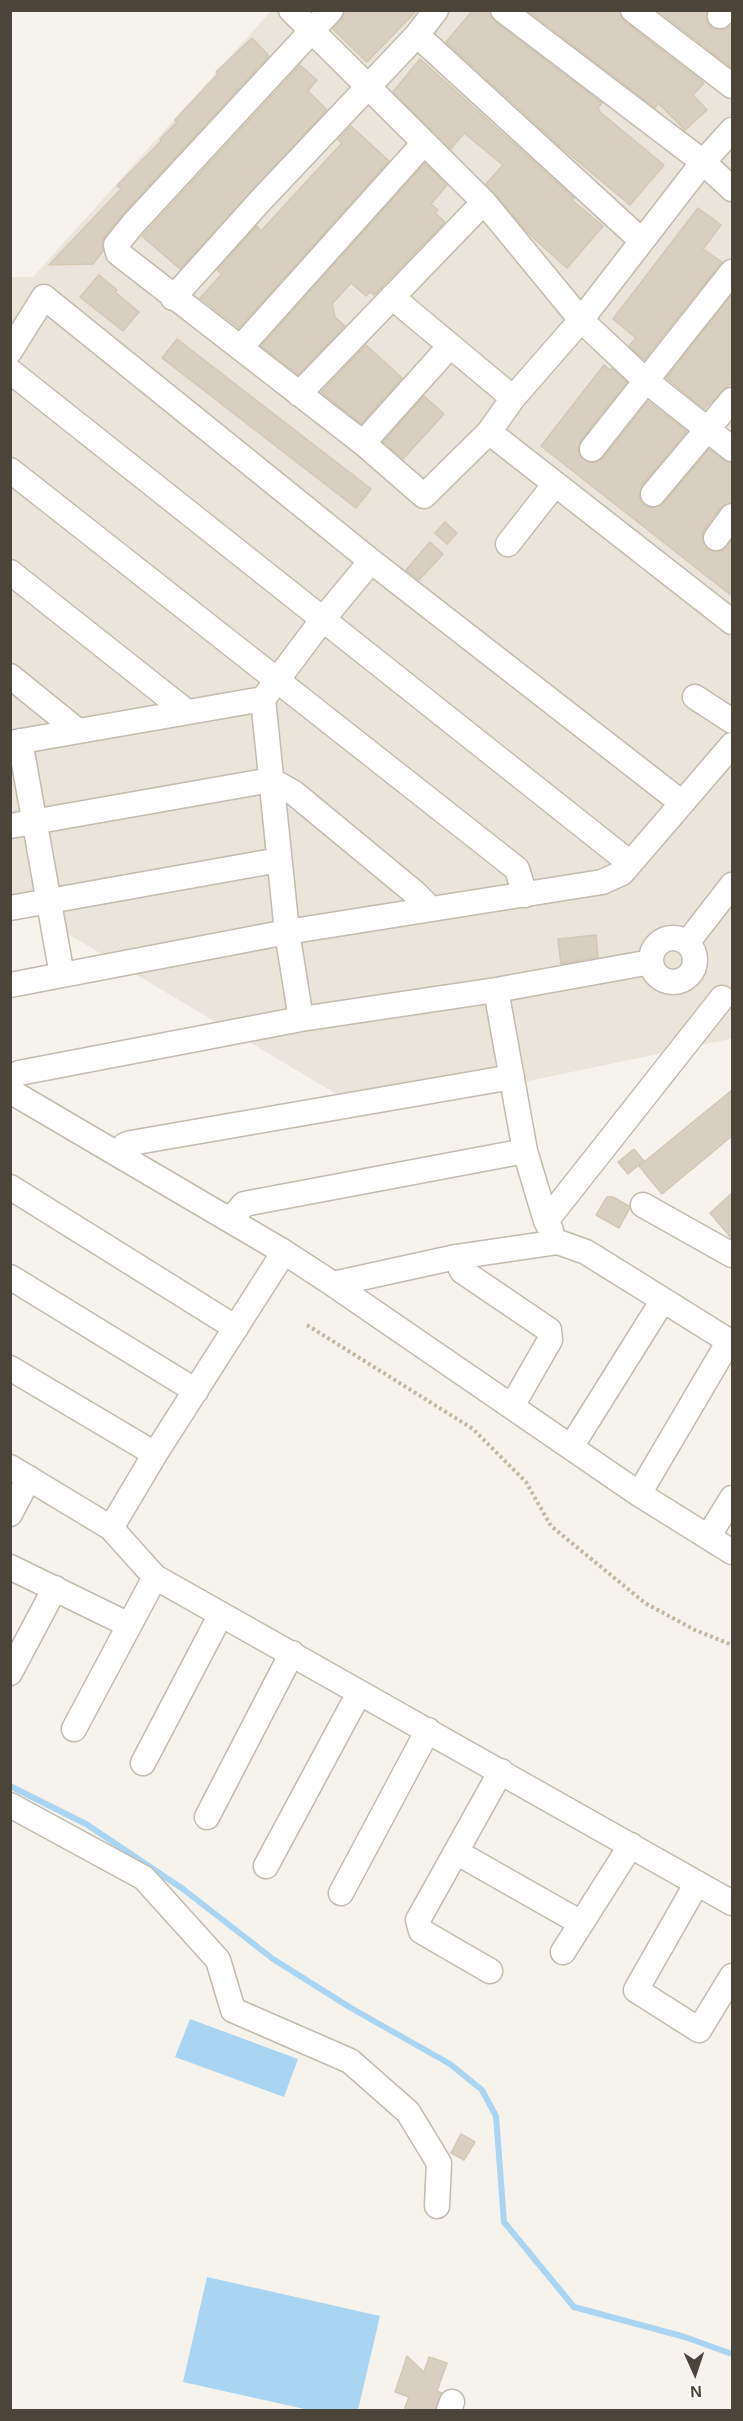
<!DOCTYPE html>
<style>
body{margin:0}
#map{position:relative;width:743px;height:2421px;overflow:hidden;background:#f6f3ec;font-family:Arial,sans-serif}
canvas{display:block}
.frame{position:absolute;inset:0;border:12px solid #4b4439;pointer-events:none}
.north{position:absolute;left:665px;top:2343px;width:60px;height:60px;-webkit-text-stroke:4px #fff;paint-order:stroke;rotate:177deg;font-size:16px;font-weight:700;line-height:24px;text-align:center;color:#4b4439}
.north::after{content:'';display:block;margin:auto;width:21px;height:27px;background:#4b4439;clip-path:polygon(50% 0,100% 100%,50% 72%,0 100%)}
</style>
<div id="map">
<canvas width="743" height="2421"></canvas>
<div class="frame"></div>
<div class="north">N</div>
</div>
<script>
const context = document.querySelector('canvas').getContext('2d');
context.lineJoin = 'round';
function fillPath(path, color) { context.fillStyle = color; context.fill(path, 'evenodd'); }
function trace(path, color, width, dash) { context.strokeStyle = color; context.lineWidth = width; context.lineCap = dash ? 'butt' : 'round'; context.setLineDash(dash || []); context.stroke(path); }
fillPath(new Path2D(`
 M271 11H732V1037L730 1039 370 1114 11 900V277H33Z`), '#eae5da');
fillPath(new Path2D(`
 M190 2019 298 2059 284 2097 175 2057Z
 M207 2277 380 2316 358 2410H309L183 2382Z`), '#a9d4f2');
trace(new Path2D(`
 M10 1786 86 1824 183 1889 273 1959 351 2008 450 2064 482 2090 496 2116 504 2222 574 2307 685 2337 732 2354`), '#a9d4f2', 6);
const building = new Path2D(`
 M345 10H417L367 62 333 29 342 19Z
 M473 10H489L494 21 602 103 598 108 600 112 664 165 630 205 562 148 446 42Z
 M527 10H619L624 21 704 83 693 95 707 110 685 130 658 103 655 108Z
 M657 10H707L706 20 710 26 717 30H724L732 24V68Z
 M252 38 269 56 122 215 105 236 102 242 103 251 93 264 49 265 121 189 117 186 161 141 160 139 177 122 175 120 218 74 216 72Z
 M420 59 574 198 572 200 603 226 567 268 529 234 486 184 503 165 464 133 451 149 393 92Z
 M300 65 317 80 308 91 327 110 180 269 142 236Z
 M351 126 389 161 239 328 200 298 222 274 217 270 257 226 261 231 342 143 338 140Z
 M425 163 447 185 431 204 438 210 435 213 445 222 374 295 370 292 366 296 351 283 332 304 335 317 345 326 298 375 261 346Z
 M698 208 721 225 703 249 722 262 644 360 629 346 636 338 613 319Z
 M99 275 117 290 115 292 139 312 123 331 80 297Z
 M732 294V382L704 409 666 378Z
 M177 339 371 489 356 508 162 358Z
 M366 345 402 378 361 424 321 392Z
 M604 365 610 370 612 368 627 382 581 440 578 448 579 455 589 463 597 462 603 458 648 401 687 431 642 485 639 498 644 505 651 508 663 504 709 449 724 460 732 463V502L720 508 704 530 702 537 707 549 715 552 722 551 732 540V596L541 446Z
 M424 396 444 414 403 459 383 442Z
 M445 522 457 533 447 544 435 533Z
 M430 542 443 554 419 580 406 570Z
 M596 935 598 957 561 964 558 939Z
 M732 1090V1136L662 1194 639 1166Z
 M634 1149 644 1161 628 1174 618 1162Z
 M732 1193V1239L710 1213Z
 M607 1197H613L629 1206 630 1208 619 1228 596 1215Z
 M461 2134 475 2142 464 2160 451 2153Z
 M407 2356 424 2372 429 2357 447 2363 437 2391 442 2393 435 2410H404L409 2397 395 2392Z`);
fillPath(building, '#d8cfc1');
trace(building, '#d3c7b4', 1.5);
const minor = new Path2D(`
 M291 10 484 202 581 320 645 380 732 449
 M331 10 133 224 116 245 118 253 363 443 424 496 489 432 513 398 581 320 703 162 732 130
 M503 10 703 162 732 189
 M633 10 732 86
 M720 16 726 10
 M417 35 436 10
 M392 297 513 398
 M173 298 261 200 417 35 642 241
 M241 347 424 143
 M10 351 44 297 371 561 682 803
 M10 371 630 863
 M299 394 484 202
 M489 432 732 622
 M363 443 450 346
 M592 449 732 272
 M10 470 517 869 525 895
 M653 494 732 400
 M716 538 732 516
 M508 544 555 484
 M10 572 187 712
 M10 676 78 731
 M695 697 732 721
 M20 741 62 975
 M10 743 263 699
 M10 826 271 780 294 793 415 893 431 909
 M10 908 279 860
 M651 960a22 22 0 1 1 44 0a22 22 0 1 1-44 0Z
 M687 943 732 885
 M10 985 287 932 602 882 622 873 732 745
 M496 990 525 1151 546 1221 551 1230
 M301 1019 287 932 263 699 323 619 371 561
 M10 1079 19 1073 301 1019 496 990 651 962
 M10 1091 284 1252 333 1284 456 1257 558 1242 586 1252 732 1343
 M120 1155 125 1145 131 1143 512 1077
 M10 1187 236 1328
 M643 1205 732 1255
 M230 1220 244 1204 525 1151
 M546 1221 722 998
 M284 1252 155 1454 111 1528 155 1577 732 1903
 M456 1257 462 1271 549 1330 550 1340 512 1406
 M10 1277 196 1391
 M333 1284 639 1494 708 1537 732 1498
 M10 1368 155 1454
 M571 1447 663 1300
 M10 1467 111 1528
 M639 1494 729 1341
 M10 1514 29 1478
 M708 1537 732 1552
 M10 1567 129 1625
 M10 1673 55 1588
 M74 1729 155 1577
 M143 1763 221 1614
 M10 1805 144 1878 218 1960 233 2010 350 2061 408 2112 439 2163 437 2206
 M207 1817 292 1653
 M456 1852 581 1923
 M266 1866 359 1693
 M697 1883 636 1990 699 2030 732 1976
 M341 1893 428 1730
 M563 1952 631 1845
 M490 1971 421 1931 418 1920 501 1771
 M449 2410 452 2402`);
trace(minor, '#c2bbae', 27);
trace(new Path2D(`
 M307 1325 473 1429 526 1482 551 1526 645 1603 695 1630 732 1645`), '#c4b79f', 4, [3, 3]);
trace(minor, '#fff', 24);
</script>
